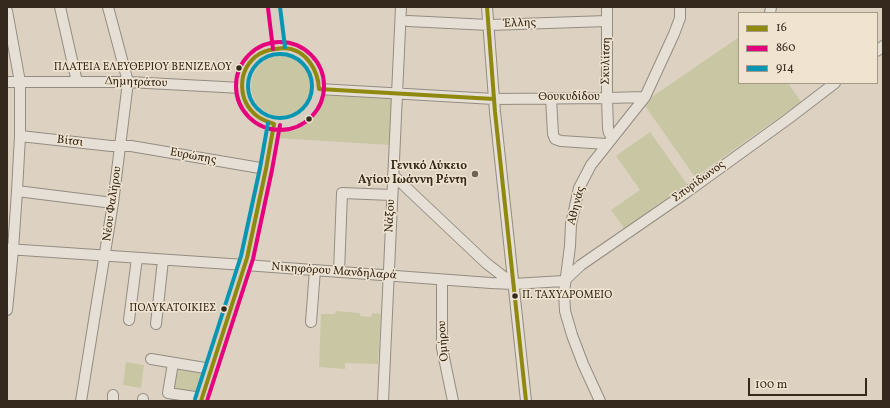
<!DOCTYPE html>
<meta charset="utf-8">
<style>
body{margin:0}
#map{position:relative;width:890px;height:408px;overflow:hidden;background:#ddd2c1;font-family:Vollkorn,serif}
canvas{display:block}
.frame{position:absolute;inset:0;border:8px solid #35291d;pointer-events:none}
.legend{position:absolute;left:738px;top:12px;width:140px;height:72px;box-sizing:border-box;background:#f0e4d0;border:1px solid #a59988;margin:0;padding:5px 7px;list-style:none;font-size:12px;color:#35291d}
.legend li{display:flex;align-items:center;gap:8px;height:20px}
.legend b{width:20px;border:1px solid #a59988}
.scale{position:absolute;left:748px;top:378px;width:119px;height:18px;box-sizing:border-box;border:2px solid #35291d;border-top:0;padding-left:5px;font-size:12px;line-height:14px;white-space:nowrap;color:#35291d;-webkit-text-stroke:3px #f0e4d0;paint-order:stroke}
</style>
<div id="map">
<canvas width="890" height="408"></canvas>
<div class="frame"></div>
<ul class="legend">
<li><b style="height:5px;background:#908910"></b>16</li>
<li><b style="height:5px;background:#e5007d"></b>860</li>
<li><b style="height:5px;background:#0896b3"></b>914</li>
</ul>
<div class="scale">100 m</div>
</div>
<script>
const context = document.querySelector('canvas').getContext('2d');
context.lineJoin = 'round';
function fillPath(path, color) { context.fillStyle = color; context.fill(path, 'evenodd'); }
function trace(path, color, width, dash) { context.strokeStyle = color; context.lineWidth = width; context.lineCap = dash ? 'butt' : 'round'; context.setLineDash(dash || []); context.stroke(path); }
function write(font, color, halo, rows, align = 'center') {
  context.font = font + ' Vollkorn,serif'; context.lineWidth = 3; context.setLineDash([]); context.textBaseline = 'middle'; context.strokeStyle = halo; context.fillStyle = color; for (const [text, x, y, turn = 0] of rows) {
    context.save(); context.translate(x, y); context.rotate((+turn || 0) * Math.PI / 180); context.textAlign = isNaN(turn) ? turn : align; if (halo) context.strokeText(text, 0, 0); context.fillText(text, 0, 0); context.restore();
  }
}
fillPath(new Path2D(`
 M739 37V83H788L801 102 695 177 643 103Z
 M251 86a30 30 0 1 1 60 0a30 30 0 1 1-60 0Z
 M326 95 393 97 390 145 278 138 279 132C304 133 319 117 326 95Z
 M650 132 687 184 624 228 611 210 640 190 616 156Z
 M336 311 360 313V316L371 317 372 313 381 314 378 364 345 363V369L319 367 321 314H335Z
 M126 362 144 365 141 388 123 385Z
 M177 366 206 370 198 394 173 390Z`), '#c9c6a4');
const minor = new Path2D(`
 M60 7 77 82
 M487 7 495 112 526 401
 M607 7V98L608 128 609 133 612 137
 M7 11 20 82V136L17 191 13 250 7 310
 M770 13 771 7
 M408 21 489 25 607 21
 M877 51 883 46
 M7 82H128L242 88
 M319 89 494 99 607 98 645 97
 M551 98 553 134 555 139 561 141 607 144
 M20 136 111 146H131L266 169
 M393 175 486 263 513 284
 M17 191 113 203
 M7 249 245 265 491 283 513 284 564 281
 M339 272 342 193 392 195
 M442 280V348L453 401
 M564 281 581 265 687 192 788 119 835 83
 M129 320 137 258
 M311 322 315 270
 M156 324 163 260
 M151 359 211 369
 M173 363 168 393 202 398
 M81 401 113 203 128 82 108 7
 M113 401V395
 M143 401V399
 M383 401 401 7
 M600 401 583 364 572 335 565 311 564 292 570 246 571 224 579 188 591 165 645 97 674 34 680 18V7`);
const major = new Path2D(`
 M274 7 279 48
 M242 86a38 38 0 1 1 76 0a38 38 0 1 1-76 0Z
 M201 401 247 258 266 169 274 124`);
trace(minor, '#948c81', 12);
trace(major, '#7c756b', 14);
trace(minor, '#e5dfd6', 10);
trace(major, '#d8cfc2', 12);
trace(new Path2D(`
 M487 7 495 112 526 401
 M201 401 247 258 266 169 274 124C269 122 262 120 257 116 238 101 237 73 255 57 261 52 268 50 275 49 278 49 281 48 284 48 306 49 318 70 319 89L494 99`), '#908910', 4);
trace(new Path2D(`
 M268 8 273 49
 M236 86a44 44 0 1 1 88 0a44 44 0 1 1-88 0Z
 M207 401 253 259 272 170 280 125`), '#e5007d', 4);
trace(new Path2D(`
 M280 7 285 47
 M248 86a32 32 0 1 1 64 0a32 32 0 1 1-64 0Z
 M195 399 241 256 260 168 268 123`), '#0896b3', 4);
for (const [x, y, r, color] of [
 [239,68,3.5,"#35291d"],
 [309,119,3.5,"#35291d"],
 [475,174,4,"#706456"],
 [515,296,3.5,"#35291d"],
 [224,309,3.5,"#35291d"]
]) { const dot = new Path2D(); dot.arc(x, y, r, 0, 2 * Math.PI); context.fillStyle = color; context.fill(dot); trace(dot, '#f0e4d0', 1.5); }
write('11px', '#35291d', '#f0e4d0', [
 ["ΠΛΑΤΕΙΑ ΕΛΕΥΘΕΡΙΟΥ ΒΕΝΙΖΕΛΟΥ",232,68],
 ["Π. ΤΑΧΥΔΡΟΜΕΙΟ",522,296,"left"],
 ["ΠΟΛΥΚΑΤΟΙΚΙΕΣ",216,309]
], 'right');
write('12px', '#35291d', '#f0e4d0', [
 ["Έλλης",520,24,-2],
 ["Σκυλίτση",607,61,-89],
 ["Δημητράτου",136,83,2],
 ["Θουκυδίδου",569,98],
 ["Βίτσι",70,142,7],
 ["Ευρώπης",193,157,10],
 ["Σπυρίδωνος",699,182,-36],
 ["Νέου Φαλήρου",113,204,-82],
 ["Αθηνάς",577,206,-76],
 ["Νάξου",391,216,-87],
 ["Νικηφόρου Μανδηλαρά",334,272,4],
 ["Ομήρου",444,341,-94]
]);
write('bold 12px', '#35291d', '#f0e4d0', [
 ["Γενικό Λύκειο",467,167],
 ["Αγίου Ιωάννη Ρέντη",467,181]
], 'right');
</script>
